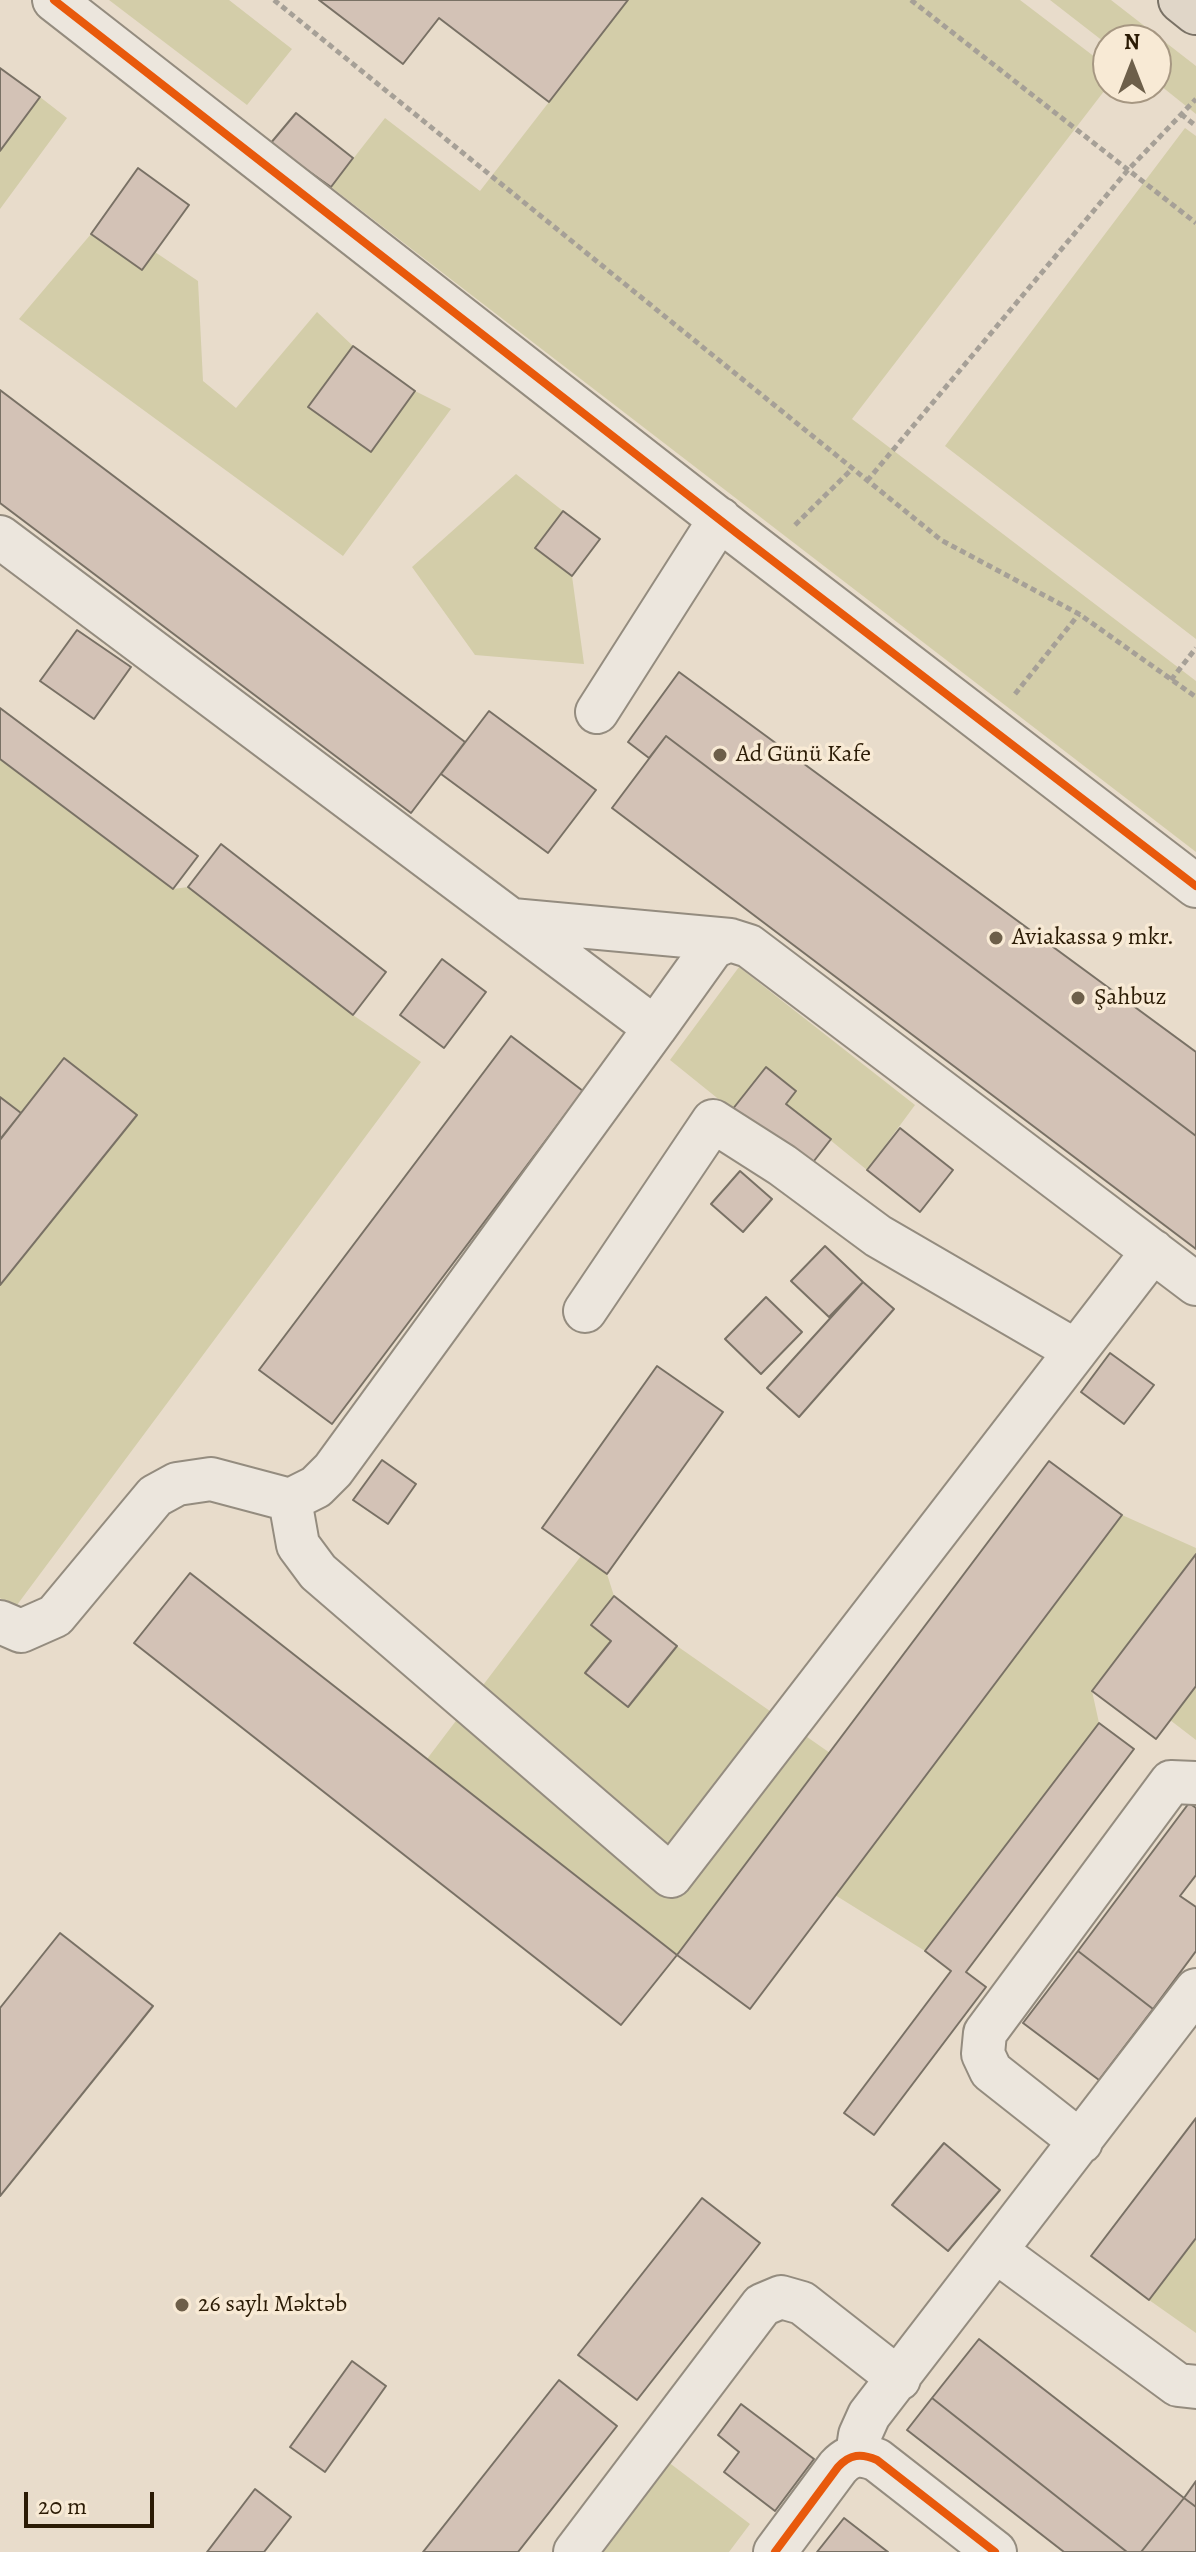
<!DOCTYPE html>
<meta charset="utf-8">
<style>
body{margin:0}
#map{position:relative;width:1196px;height:2552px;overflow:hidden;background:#e8dccb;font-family:Alegreya,serif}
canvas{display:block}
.north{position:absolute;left:1092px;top:24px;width:80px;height:80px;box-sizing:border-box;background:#f8ead5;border:2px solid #a69782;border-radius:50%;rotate:0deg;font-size:22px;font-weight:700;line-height:32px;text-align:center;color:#2b1b05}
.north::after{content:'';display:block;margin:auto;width:28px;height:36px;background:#6d5f4a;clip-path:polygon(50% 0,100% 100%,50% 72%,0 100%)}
.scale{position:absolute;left:24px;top:2492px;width:130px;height:36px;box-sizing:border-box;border:4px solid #2b1b05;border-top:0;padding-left:10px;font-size:24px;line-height:28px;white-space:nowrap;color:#2b1b05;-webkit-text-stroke:6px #f8ead5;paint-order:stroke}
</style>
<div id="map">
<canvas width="1196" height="2552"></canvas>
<div class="north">N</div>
<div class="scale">20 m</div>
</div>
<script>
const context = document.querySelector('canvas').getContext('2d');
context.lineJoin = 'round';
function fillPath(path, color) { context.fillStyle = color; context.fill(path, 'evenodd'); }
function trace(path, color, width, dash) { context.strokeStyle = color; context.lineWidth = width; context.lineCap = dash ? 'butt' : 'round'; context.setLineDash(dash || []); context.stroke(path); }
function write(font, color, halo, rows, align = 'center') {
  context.font = font + ' Alegreya,serif'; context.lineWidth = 7; context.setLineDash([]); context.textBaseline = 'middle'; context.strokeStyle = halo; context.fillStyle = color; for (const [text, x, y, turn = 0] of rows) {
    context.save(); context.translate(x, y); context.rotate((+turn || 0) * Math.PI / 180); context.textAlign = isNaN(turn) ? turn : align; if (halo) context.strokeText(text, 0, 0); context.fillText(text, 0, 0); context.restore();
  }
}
fillPath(new Path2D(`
 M109 0H229L292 49 247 105Z
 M628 0H1020L1108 67V86L852 419 1196 681V852L331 187 385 118 480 191Z
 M1050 0H1111L1196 66V114L1156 82V40H1108V45Z
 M40 97 67 118 0 209V151Z
 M1185 128 1196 136V639L945 446Z
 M91 234 142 269 155 252 198 281 203 381 236 408 317 312 353 346 309 408 371 452 415 391 451 409 343 556 19 319Z
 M516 474 563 511 535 548 572 576 584 664 475 655 412 567Z
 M0 759 173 889 188 887 353 1015 421 1062 14 1609 0 1598V1285L137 1115 64 1058 21 1113 0 1097Z
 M739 967 915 1105 867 1170 786 1104 796 1090 767 1068 732 1110 670 1060Z
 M1122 1515 1196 1548V1554L1092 1691 1099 1723 925 1951 835 1895Z
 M581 1556 607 1574 614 1596 591 1625 611 1641 586 1674 628 1707 677 1646 830 1753 677 1955 427 1759Z
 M1196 1686V1740L1170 1720Z
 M1196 2238V2333L1149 2300Z
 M655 2452 750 2524 729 2552H588Z`), '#d3cda9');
const building = new Path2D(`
 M319 0H628L549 102 439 18 403 64Z
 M0 68 40 97 0 151Z
 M296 113 353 158 331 187 270 144Z
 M138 168 189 205 142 270 91 234Z
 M353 346 415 391 371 452 308 407Z
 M0 390 465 742 411 813 0 503Z
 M563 511 600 539 572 576 535 548Z
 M77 630 131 667 94 719 40 681Z
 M679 672 1196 1052V1136L666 736 649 758 628 742Z
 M0 708 198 856 173 889 0 759Z
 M489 711 596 790 548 853 441 774Z
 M666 736 1196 1136V1249L612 808Z
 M221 844 386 972 353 1015 188 887Z
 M442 959 486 992 444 1048 400 1015Z
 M511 1036 583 1091 332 1424 259 1370Z
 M64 1058 137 1115 0 1285V1140Z
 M766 1067 796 1091 786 1104 831 1139 807 1170 732 1110Z
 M0 1097 21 1113 1 1138H0Z
 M900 1128 953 1170 920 1212 867 1170Z
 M740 1171 772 1199 743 1232 711 1204Z
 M825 1246 863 1282 829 1317 791 1281Z
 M863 1282 894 1309 799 1417 767 1388Z
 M766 1297 802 1332 761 1374 725 1339Z
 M1110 1353 1154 1385 1124 1424 1081 1392Z
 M657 1366 723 1412 607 1574 542 1528Z
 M382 1460 416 1484 388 1524 353 1500Z
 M1049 1461 1122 1515 750 2009 677 1955Z
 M1196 1554V1686L1156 1739 1092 1691Z
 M190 1573 677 1955 621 2025 134 1643Z
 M614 1596 677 1646 628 1707 585 1673 611 1641 591 1625Z
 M1099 1723 1134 1749 966 1972 986 1987 874 2135 844 2113 951 1971 925 1951Z
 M1189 1803 1196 1808V1875L1180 1896 1196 1907V1951L1153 2009 1078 1951Z
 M60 1933 153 2006 0 2196V2008Z
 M1078 1951 1153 2009 1099 2080 1023 2023Z
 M1196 2118V2238L1149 2300 1091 2256Z
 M944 2143 1000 2190 948 2251 892 2205Z
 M702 2198 760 2243 637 2400 578 2355Z
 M979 2339 1184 2498 1141 2552H1127L932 2398Z
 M352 2361 386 2386 325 2472 290 2447Z
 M559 2380 617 2426 518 2552H423Z
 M932 2398 1127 2552H1064L907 2430Z
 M741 2404 814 2459 775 2511 724 2472 739 2452 718 2435Z
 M1196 2481V2507L1184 2498Z
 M255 2489 291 2517 264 2552H207Z
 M1184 2498 1196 2507V2552H1141Z
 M844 2518 888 2552H817Z`);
fillPath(building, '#d3c2b6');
trace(building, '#797165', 2);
const minor = new Path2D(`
 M54 0 738 534 1196 886
 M0 537 655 1028 713 947 730 940 749 946 1196 1284
 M597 712 720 519
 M512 920 730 940
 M585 1311 713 1121 782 1165 878 1236 1076 1351
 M290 1500 298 1545 318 1572 671 1876 1153 1251
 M0 1622 21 1631 55 1616 155 1496 177 1484 211 1479 290 1500 316 1487 333 1470 655 1028
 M1081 2142 991 2071 983 2054 985 2033 1171 1782 1196 1783
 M997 2252 1178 2385 1196 2387
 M857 2455 860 2435 869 2415 1196 1990
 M575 2552 762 2305 781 2297 802 2303 899 2379
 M775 2552 838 2467C850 2454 861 2453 877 2460L995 2552`);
const major = new Path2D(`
 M1181 0 1196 12`);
trace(minor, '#948c7f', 46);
trace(major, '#797165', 48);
trace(new Path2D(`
 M274 0 941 540 1079 614 1196 697
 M911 0 1196 223
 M1181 114 1196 126
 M867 481 1127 171 1196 99
 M795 525 852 469
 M1171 680 1196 648
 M1015 694 1079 614`), '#a6a097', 5, [6, 4]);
trace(minor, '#ece6dd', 42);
trace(major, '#e0d6c8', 44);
trace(new Path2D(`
 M54 0 738 534 1196 886
 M775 2552 838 2467C850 2454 861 2453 877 2460L995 2552`), '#e8590c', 8);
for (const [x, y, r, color] of [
 [720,755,8,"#6d5f4a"],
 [996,938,8,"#6d5f4a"],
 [1078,998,8,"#6d5f4a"],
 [182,2305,8,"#6d5f4a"]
]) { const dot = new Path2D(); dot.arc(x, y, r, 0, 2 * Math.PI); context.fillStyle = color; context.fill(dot); trace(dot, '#f8ead5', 3); }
write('24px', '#2b1b05', '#f8ead5', [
 ["Ad Günü Kafe",736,755],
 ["Aviakassa 9 mkr.",1012,938],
 ["Şahbuz",1094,998],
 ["26 saylı Məktəb",198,2305]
], 'left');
</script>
